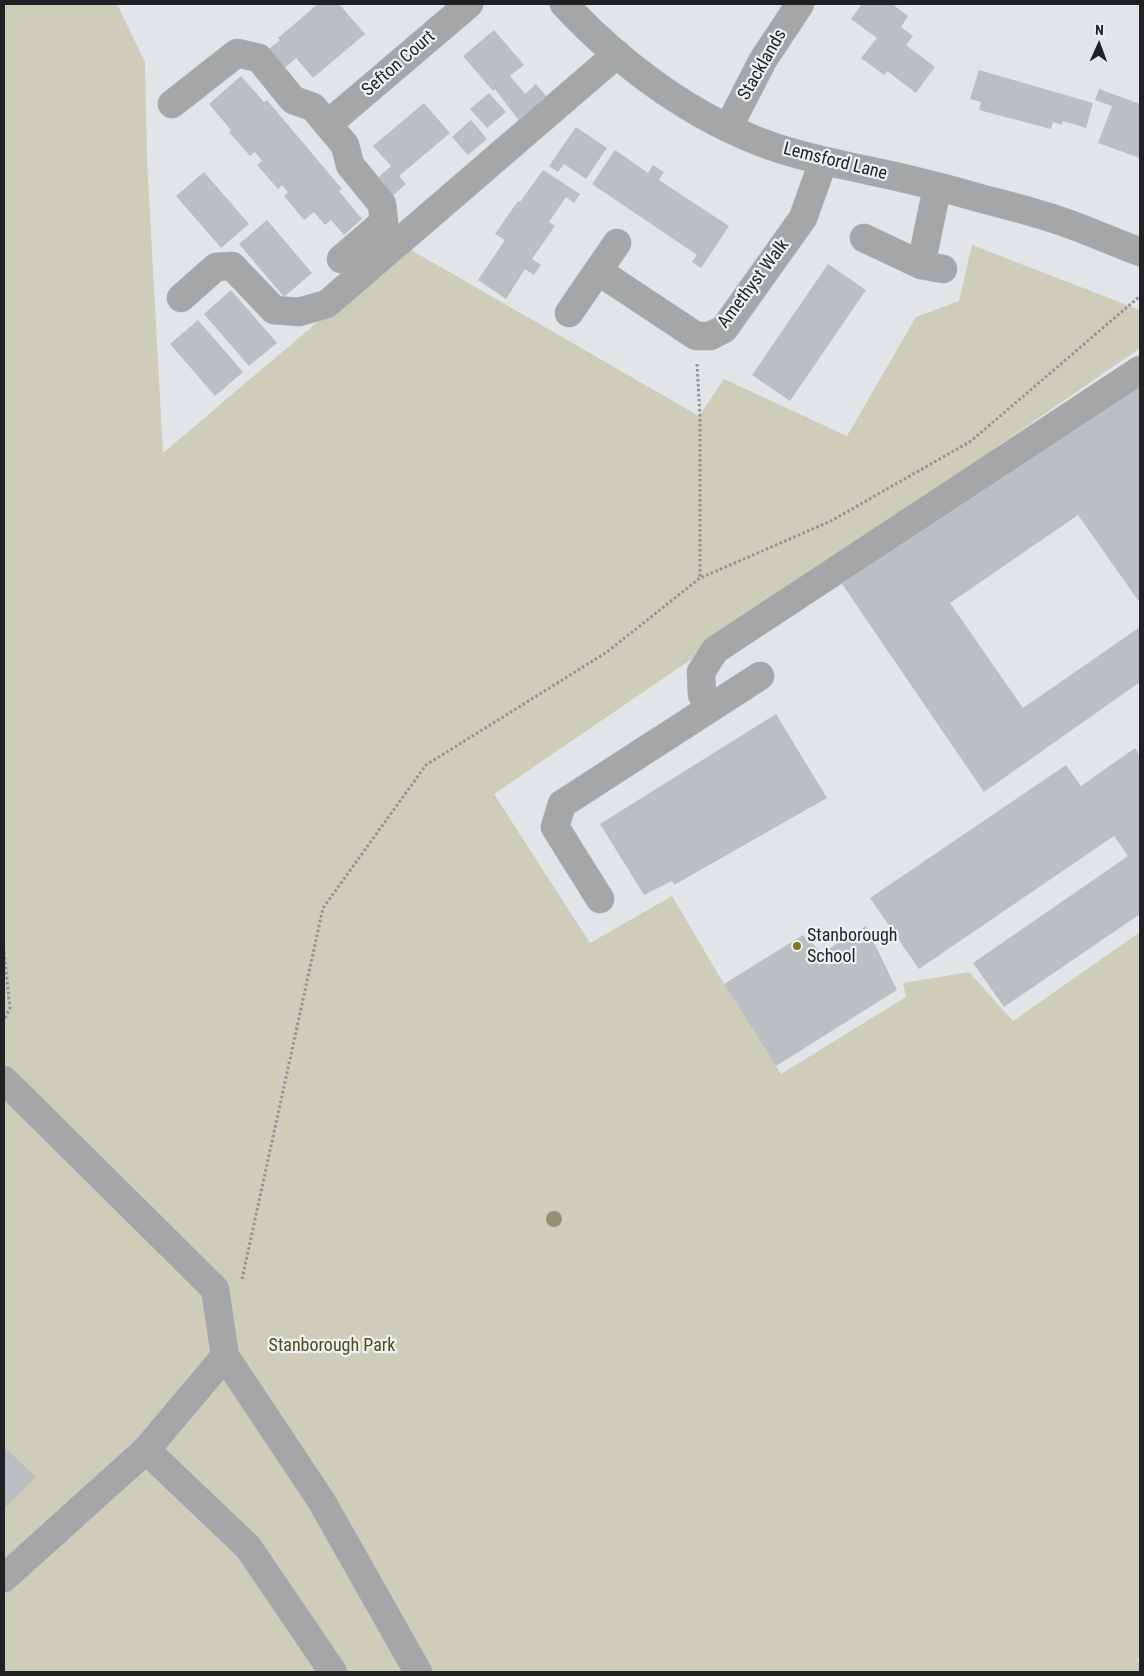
<!DOCTYPE html>
<style>
body{margin:0}
#map{position:relative;width:1144px;height:1676px;overflow:hidden;background:#e1e5e8;font-family:"Roboto Condensed",sans-serif}
canvas{display:block}
.frame{position:absolute;inset:0;border:5px solid #1f2122;pointer-events:none}
.north{position:absolute;left:1074px;top:20px;width:50px;height:50px;-webkit-text-stroke:4px #eef2f5;paint-order:stroke;rotate:2deg;font-size:14px;font-weight:700;line-height:20px;text-align:center;color:#1f2122}
.north::after{content:'';display:block;margin:auto;width:18px;height:22px;background:#1f2122;clip-path:polygon(50% 0,100% 100%,50% 72%,0 100%)}
</style>
<div id="map">
<canvas width="1144" height="1676"></canvas>
<div class="frame"></div>
<div class="north">N</div>
</div>
<script>
const context = document.querySelector('canvas').getContext('2d');
context.lineJoin = 'round';
function fillPath(path, color) { context.fillStyle = color; context.fill(path, 'evenodd'); }
function trace(path, color, width, dash) { context.strokeStyle = color; context.lineWidth = width; context.lineCap = dash ? 'butt' : 'round'; context.setLineDash(dash || []); context.stroke(path); }
function write(font, color, halo, rows, align = 'center') {
  context.font = font + ' "Roboto Condensed",sans-serif'; context.lineWidth = 4.5; context.setLineDash([]); context.textBaseline = 'middle'; context.strokeStyle = halo; context.fillStyle = color; for (const [text, x, y, turn = 0] of rows) {
    context.save(); context.translate(x, y); context.rotate((+turn || 0) * Math.PI / 180); context.textAlign = isNaN(turn) ? turn : align; if (halo) context.strokeText(text, 0, 0); context.fillText(text, 0, 0); context.restore();
  }
}
fillPath(new Path2D(`
 M4 4H117L145 62 147 159 163 453 406 247 699 416 724 379 847 436 916 317 959 301 972 245 1140 310V348L868 536 838 559 494 794 590 943 672 896 724 984 781 1074 906 997 903 983 969 972 1013 1021 1140 932V1656L1137 1661 1140 1663V1672H4Z`), '#cecdba');
fillPath(new Path2D(`
 M318 4H339L365 34 313 78 296 58 279 73 263 54 280 40 278 38Z
 M862 4H892L908 16 901 27 913 36 906 45 935 67 916 93 887 71 884 75 861 58 877 38 851 19Z
 M494 30 524 65 510 76 525 94 536 84 551 102 523 126 495 89 493 91 463 56Z
 M979 70 1093 103 1086 128 1063 121 1062 125 1053 122 1051 129 979 110 981 102 970 99Z
 M241 76 264 102 267 100 342 189 339 191 362 219 344 235 331 220 325 225 314 212 304 220 284 196 288 192 282 185 278 189 257 165 262 161 255 152 250 156 229 132 231 130 209 104Z
 M1099 89 1140 104V158L1098 143 1112 106 1095 100Z
 M489 93 506 112 487 128 470 109Z
 M424 103 450 133 399 176 406 184 388 200 373 182 391 166 373 146Z
 M471 120 487 139 468 155 452 137Z
 M576 127 607 148 586 179 564 164 558 172 549 166Z
 M615 150 648 173 653 165 664 172 659 180 729 226 701 268 692 262 697 255 592 184Z
 M543 170 580 194 574 203 566 197 549 222 555 226 532 259 541 265 534 275 525 269 506 299 478 280 505 240 495 234 518 201 520 202Z
 M204 172 249 224 221 248 176 196Z
 M267 220 312 273 284 297 239 244Z
 M828 264 866 290 790 401 752 375Z
 M231 290 277 343 249 366 204 314Z
 M198 320 243 372 215 396 170 344Z
 M1140 377V603L1078 515 950 603 1023 708 1140 627V682L984 792 842 584Z
 M776 714 827 798 674 885 672 881 644 895 600 824Z
 M1135 748 1140 756V914L1004 1007 973 963 1128 856 1114 836 919 969 870 898 1066 765 1081 786Z
 M866 926 897 990 776 1066 724 984 803 935 822 953Z
 M4 1447 36 1477 4 1509Z`), '#bbbfc2');
const minor = new Path2D(`
 M564 4C621 65 692 118 771 146 802 157 834 163 866 170 905 178 945 188 983 199 1014 207 1047 215 1077 227 1098 235 1119 244 1140 252
 M172 104 237 53 259 58 293 100 313 107 345 145 350 165 382 204 384 222 341 259
 M328 124 469 4
 M728 128 763 60 800 4
 M864 238 921 265 943 269
 M921 265 937 188
 M598 271 696 336H710L724 329 803 218 823 162
 M181 298 216 267 232 266 274 310 299 312 327 304 617 54
 M569 313 617 243
 M710 707 702 695 701 672 715 650 1140 370
 M600 899 555 827 562 804 760 676
 M4 1080 215 1289 225 1356 322 1502 418 1672
 M146 1450 248 1547 333 1672
 M4 1578 146 1450 225 1356`);
trace(minor, '#bec2c4', 29);
trace(new Path2D(`
 M697 364 700 416V578
 M4 952 10 1008 4 1020
 M242 1279 323 908 426 765 607 652 700 578 831 521 971 441 1139 297 1140 298`), '#909496', 3, [2.5, 2.5]);
trace(minor, '#a4a6a7', 28);
context.fillStyle = '#919175';
for (const [x, y] of [
 [554,1219]
]) { context.beginPath(); context.arc(x, y, 8, 0, 2 * Math.PI); context.fill(); }
for (const [x, y, r, color] of [
 [797,946,5,"#7e791e"]
]) { const dot = new Path2D(); dot.arc(x, y, r, 0, 2 * Math.PI); context.fillStyle = color; context.fill(dot); trace(dot, '#eef2f5', 2); }
write('18px', '#1f2122', '#eef2f5', [
 ["Sefton Court",399,64,-41],
 ["Stacklands",763,65,-60],
 ["Lemsford Lane",835,162,14],
 ["Amethyst Walk",754,284,-53]
]);
write('18px', '#1f2122', '#eef2f5', [
 ["Stanborough",807,936],
 ["School",807,957]
], 'left');
write('18px', '#504d17', '#eef2f5', [
 ["Stanborough Park",332,1346]
]);
</script>
